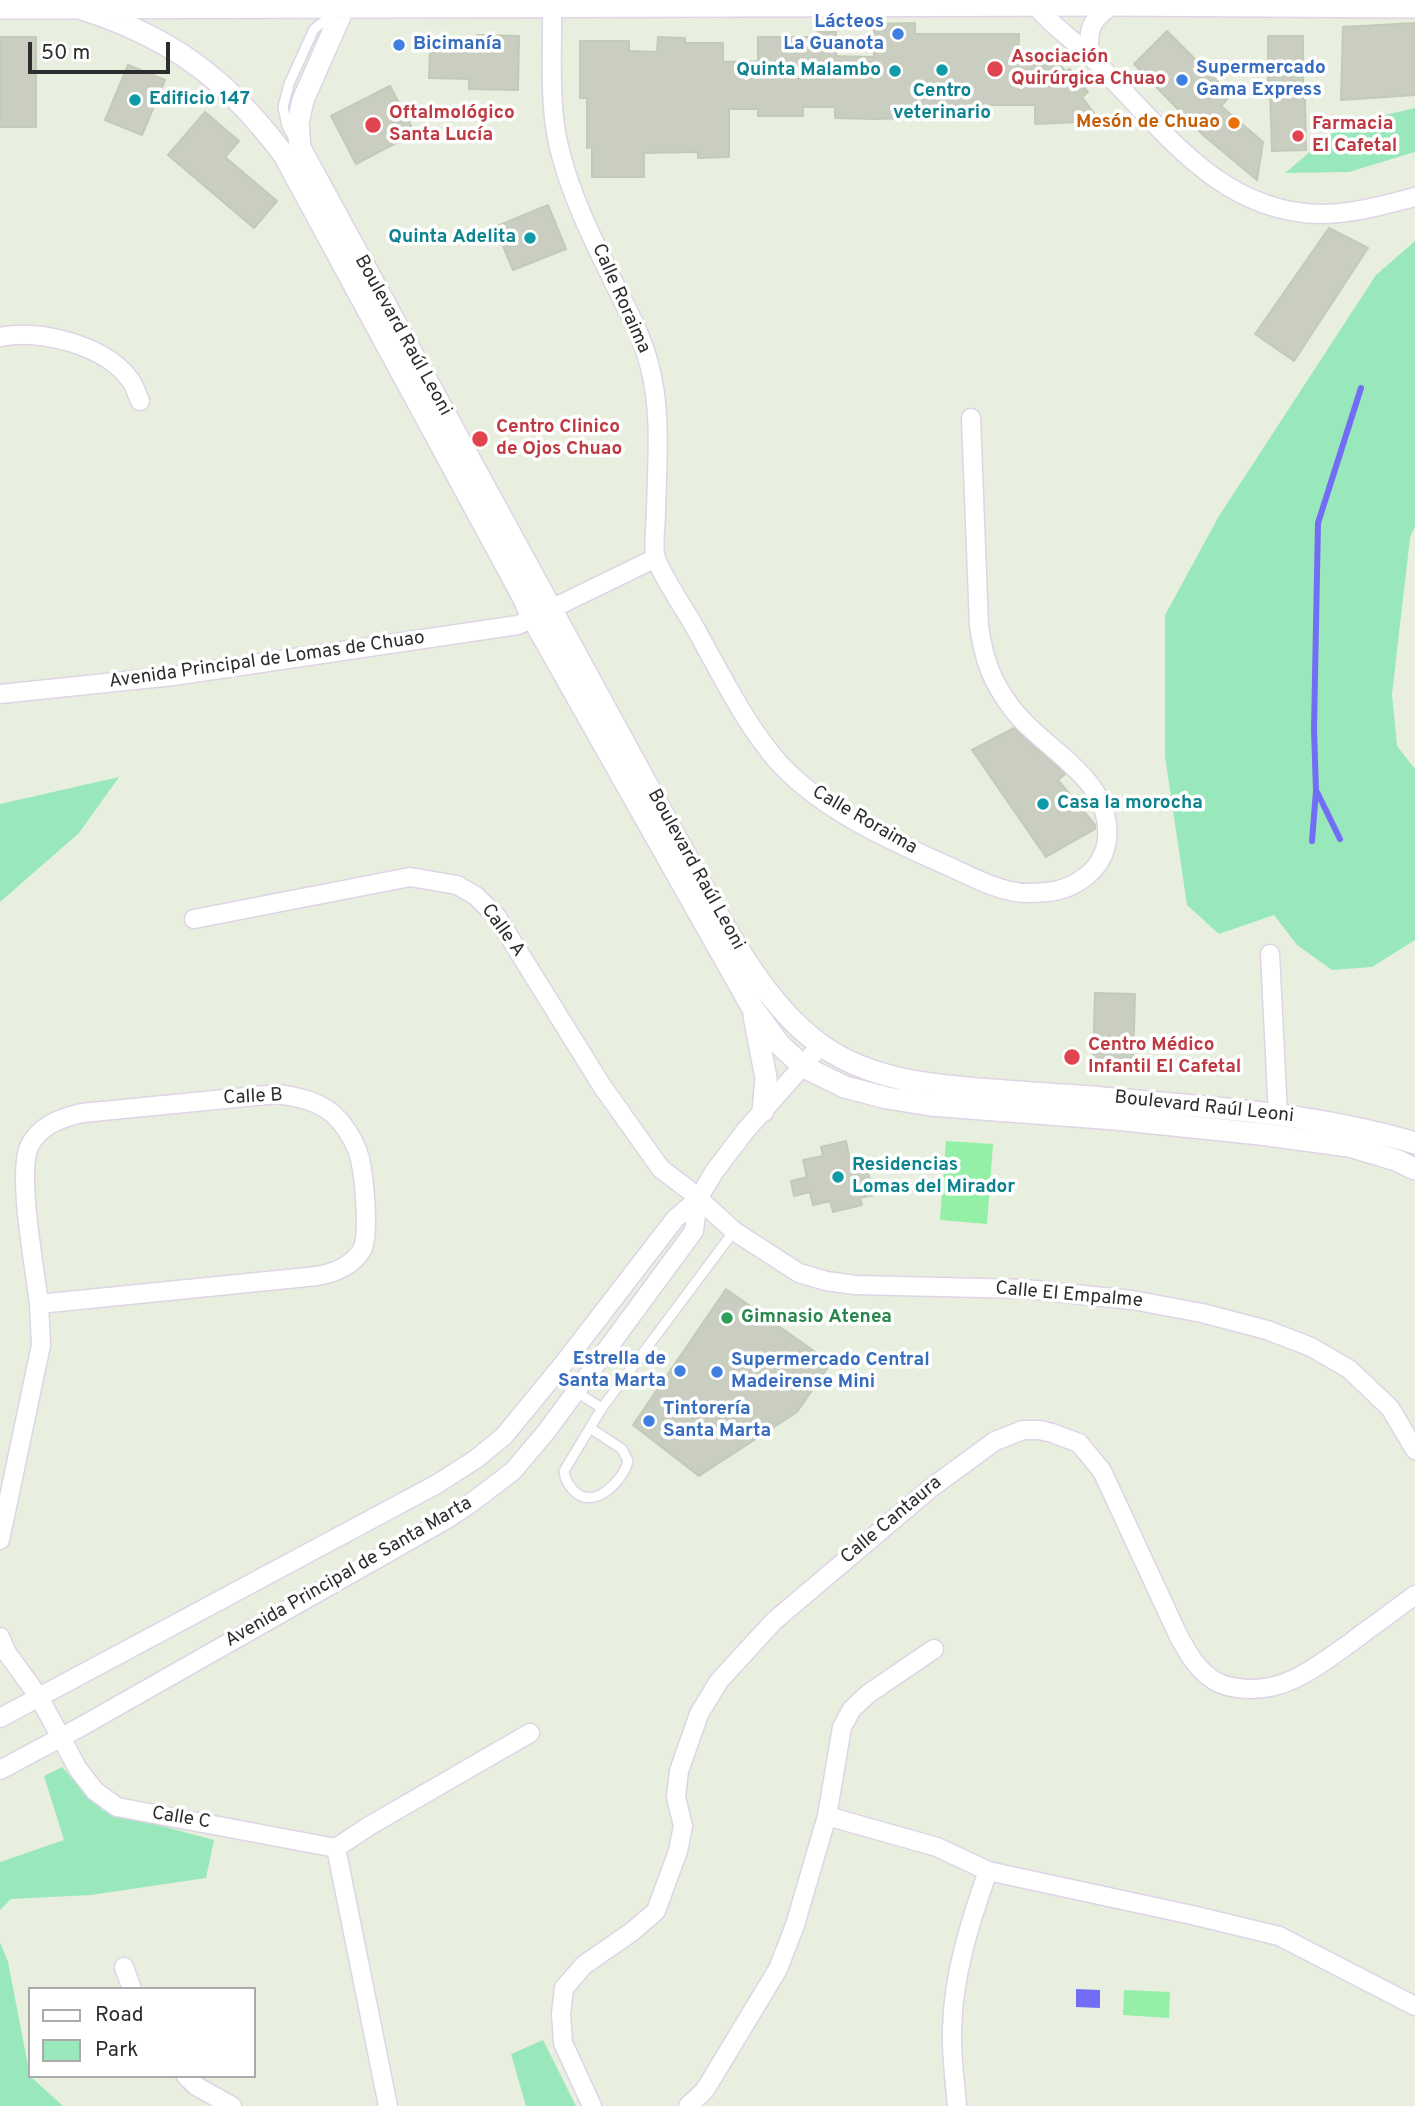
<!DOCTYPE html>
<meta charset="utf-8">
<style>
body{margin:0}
#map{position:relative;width:1415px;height:2106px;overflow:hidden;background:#e9efdf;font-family:Overpass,sans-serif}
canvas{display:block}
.legend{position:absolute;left:28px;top:1987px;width:228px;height:91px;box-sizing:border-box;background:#fff;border:2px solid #ababab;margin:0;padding:9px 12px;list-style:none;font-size:21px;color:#2d2d2d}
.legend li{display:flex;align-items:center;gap:14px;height:35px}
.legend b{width:35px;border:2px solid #ababab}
.scale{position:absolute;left:28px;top:42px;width:142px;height:32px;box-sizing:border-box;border:4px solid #2d2d2d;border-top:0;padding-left:9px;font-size:21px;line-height:24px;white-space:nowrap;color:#2d2d2d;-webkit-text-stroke:5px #fff;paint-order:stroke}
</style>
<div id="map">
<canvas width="1415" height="2106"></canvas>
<ul class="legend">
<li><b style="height:9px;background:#fff"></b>Road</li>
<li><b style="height:19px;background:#99e8bb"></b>Park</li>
</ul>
<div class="scale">50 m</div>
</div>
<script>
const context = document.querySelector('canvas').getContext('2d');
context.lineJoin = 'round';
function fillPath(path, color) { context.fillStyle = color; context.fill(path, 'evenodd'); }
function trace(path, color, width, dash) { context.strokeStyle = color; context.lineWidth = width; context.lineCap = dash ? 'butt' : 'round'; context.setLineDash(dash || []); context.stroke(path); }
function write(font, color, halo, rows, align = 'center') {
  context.font = font + ' Overpass,sans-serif'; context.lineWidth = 7; context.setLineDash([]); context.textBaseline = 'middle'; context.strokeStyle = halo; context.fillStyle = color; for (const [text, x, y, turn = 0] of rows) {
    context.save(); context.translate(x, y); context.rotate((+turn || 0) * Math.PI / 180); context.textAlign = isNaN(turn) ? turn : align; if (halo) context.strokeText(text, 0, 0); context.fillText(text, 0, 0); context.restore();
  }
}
fillPath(new Path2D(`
 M1415 108V152L1349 172 1285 173 1342 125Z
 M1415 241V526L1410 538 1392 694 1397 746 1415 769V940L1372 967 1332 970 1297 945 1274 915 1219 934 1187 905 1165 756V615L1219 516 1376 275Z
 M119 777 79 833 0 902V804Z
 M62 1767 102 1810 214 1840 206 1878 91 1895 11 1899 0 1910V1862L64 1840 44 1776Z
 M0 1942 8 1962 30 2076 63 2106H0Z
 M543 2040 576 2106H526L511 2054Z`), '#99e8bb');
fillPath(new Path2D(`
 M946 1141 993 1144 987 1224 940 1220Z
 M1124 1990 1170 1992 1169 2018 1123 2015Z`), '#94f0a6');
fillPath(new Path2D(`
 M1076 1989 1100 1990V2008L1076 2007Z`), '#726df6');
trace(new Path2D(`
 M1317 792 1340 839
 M1312 841 1316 791 1314 729 1318 523 1361 388`), '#726df6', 6);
const building = new Path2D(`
 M915 23V34H1019L1018 60H1056L1065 71 1070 69 1088 92 1082 97 1100 121 1035 124V105H916L917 118 875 119 835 118V107H803V116H758V109H729V157L698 158V152L644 153V177H592V147L587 148V98H580V41H629V51L657 52 658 37 685 38V43H723V62L758 61V37H817V32H836V56L874 57V24Z
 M1415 23V95L1341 100 1343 27Z
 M1167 31 1231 95 1221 106 1263 142 1257 180 1203 135 1134 64Z
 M477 35 519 36 518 90 469 89V79L429 78 430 48 458 49V42H477Z
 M1268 36H1303V100H1305L1306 150 1272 151 1270 92H1268Z
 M0 37H36V127H0Z
 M128 65 165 80 142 135 105 120Z
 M390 86 415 133 356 164 331 116Z
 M205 112 239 141 225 157 277 201 254 228 168 155Z
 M548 205 566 249 513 270 495 227Z
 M1329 228 1368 248 1294 361 1255 334Z
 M1014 728 1065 774 1058 780 1095 825V829L1046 857 972 750Z
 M1095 993 1135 994 1133 1065 1093 1064Z
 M846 1141 851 1165 866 1162 873 1195 860 1198 862 1205 833 1212 830 1201 813 1205 810 1192 794 1196 791 1181 807 1177 803 1160 823 1156 821 1147Z
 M726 1289 831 1363 797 1412 699 1476 633 1425Z`);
fillPath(building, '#c9cec1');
trace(building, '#c3cbb8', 2);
const service = new Path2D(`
 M294 138 287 126 283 107 289 84 314 29 335 13
 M576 1392 602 1408
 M590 1428 622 1449 628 1461C623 1481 594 1511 574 1491 568 1484 565 1480 564 1471L602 1408 734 1231`);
const minor = new Path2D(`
 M552 0C553 46 548 103 559 147 570 194 593 240 614 283 627 309 642 336 649 364 662 410 657 463 656 511 656 525 653 541 655 555 659 572 684 608 694 626 720 672 744 723 779 763 823 811 890 840 948 866 970 876 992 888 1016 892 1025 894 1036 893 1046 892 1074 890 1104 870 1107 839 1113 777 1042 750 1011 707 991 680 984 660 979 626L971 418
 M1035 5C1051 25 1071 38 1090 56 1099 64 1107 74 1116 83 1174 144 1228 212 1320 214 1352 214 1384 205 1415 197
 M1089 55C1088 28 1090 21 1112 5
 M0 337C40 328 107 346 131 381 135 386 137 395 140 401
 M0 694 173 676 518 625 656 558
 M194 919 410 877 457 885 476 896 497 917 602 1086 661 1169 689 1190 734 1231 799 1273 826 1281 855 1285 1025 1289 1132 1300 1202 1313 1267 1330 1311 1347 1349 1369 1390 1408 1415 1450
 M1270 954 1278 1115
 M277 1094C300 1097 324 1102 340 1121 348 1131 357 1146 360 1159 364 1177 370 1234 362 1250 352 1266 334 1273 317 1276L39 1304C35 1269 17 1175 29 1147 39 1125 61 1118 82 1113Z
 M0 1540 41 1345 39 1304
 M0 1637 7 1653 39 1697 78 1769 95 1791 117 1807 336 1848 388 2106
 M0 1718 437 1484 476 1459 504 1436 564 1363 675 1219 698 1199 714 1172 746 1130 821 1045
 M0 1770 84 1725 447 1519 471 1503 513 1471 546 1432 694 1231 698 1199
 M827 1816 937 1847 988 1871
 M336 1848 369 1826 530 1733
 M124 1967 132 1989
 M186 2076 196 2086 232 2106
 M592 2106 563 2043 561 2014 564 1988 584 1965 633 1931 656 1911 678 1851 683 1826 676 1797 679 1771 699 1714 719 1681 774 1621 931 1488 995 1441 1023 1430H1040L1052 1433 1079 1443 1102 1471 1179 1637C1187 1651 1195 1666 1208 1676 1216 1683 1228 1687 1238 1688 1284 1695 1319 1665 1354 1640 1374 1625 1395 1610 1415 1595
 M688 2106 705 2090 778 1969 795 1925 827 1816 842 1727 852 1709 868 1694 934 1649
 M957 2106C955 2081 951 2055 952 2030 953 1975 970 1922 988 1871L1192 1915 1279 1936 1415 2006`);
const tertiary = new Path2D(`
 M344 0V7L303 100 298 123 300 148 724 926C750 969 779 1015 821 1045 874 1083 942 1086 1004 1091 1045 1094 1086 1096 1126 1100 1223 1108 1321 1115 1415 1143
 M73 6C168 35 225 76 284 155L522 595 532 617 752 1007 780 1045 804 1067 845 1087 887 1098 930 1105 1115 1119 1260 1134 1349 1146 1396 1160 1415 1169
 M0 8 1112 5 1415 7
 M754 1016 766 1078 763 1111`);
trace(service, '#ded4e6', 12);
trace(minor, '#ded4e6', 21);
trace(tertiary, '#ded4e6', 24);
trace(service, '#fff', 9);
trace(minor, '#fff', 18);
trace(tertiary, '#fff', 21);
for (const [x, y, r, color] of [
 [898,34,7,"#3f7fe0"],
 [399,45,7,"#3f7fe0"],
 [995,69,9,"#e0444e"],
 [942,70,7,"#0f9aa8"],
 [895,71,7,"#0f9aa8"],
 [1182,80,7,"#3f7fe0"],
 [135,100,7,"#0f9aa8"],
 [1234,123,7,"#e8710a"],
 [373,125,9,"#e0444e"],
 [1298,136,7,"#e0444e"],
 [530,238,7,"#0f9aa8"],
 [480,439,9,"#e0444e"],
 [1043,804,7,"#0f9aa8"],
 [1072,1057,9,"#e0444e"],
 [838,1177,7,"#0f9aa8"],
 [727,1318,7,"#2e9e5b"],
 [680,1371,7,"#3f7fe0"],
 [717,1372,7,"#3f7fe0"],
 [649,1421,7,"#3f7fe0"]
]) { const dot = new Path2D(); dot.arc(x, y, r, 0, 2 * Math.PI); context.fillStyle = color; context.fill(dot); trace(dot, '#fff', 2.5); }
write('bold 19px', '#366cbe', '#fff', [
 ["Lácteos",884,23,"right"],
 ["La Guanota",884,45,"right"],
 ["Bicimanía",413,45],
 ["Supermercado",1196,69],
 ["Gama Express",1196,91],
 ["Estrella de",666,1360,"right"],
 ["Santa Marta",666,1382,"right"],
 ["Supermercado Central",731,1361],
 ["Madeirense Mini",731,1383],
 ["Tintorería",663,1410],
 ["Santa Marta",663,1432]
], 'left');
write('bold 19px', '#be3a42', '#fff', [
 ["Asociación",1011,58],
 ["Quirúrgica Chuao",1011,80],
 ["Oftalmológico",389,114],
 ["Santa Lucía",389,136],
 ["Farmacia",1312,125],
 ["El Cafetal",1312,147],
 ["Centro Clinico",496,428],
 ["de Ojos Chuao",496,450],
 ["Centro Médico",1088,1046],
 ["Infantil El Cafetal",1088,1068]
], 'left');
write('bold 19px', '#0d838f', '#fff', [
 ["Quinta Malambo",881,71,"right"],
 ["Centro",942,92,"center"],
 ["veterinario",942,114,"center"],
 ["Edificio 147",149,100],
 ["Quinta Adelita",516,238,"right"],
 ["Casa la morocha",1057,804],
 ["Residencias",852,1166],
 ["Lomas del Mirador",852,1188]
], 'left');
write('bold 19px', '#c56008', '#fff', [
 ["Mesón de Chuao",1220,123]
], 'right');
write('19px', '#2d2d2d', '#fff', [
 ["Calle Roraima",620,299,66],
 ["Boulevard Raúl Leoni",402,336,61],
 ["Avenida Principal de Lomas de Chuao",267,661,-8],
 ["Calle Roraima",864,821,30],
 ["Boulevard Raúl Leoni",695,870,61],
 ["Calle A",502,931,54],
 ["Calle B",253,1098,-3],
 ["Boulevard Raúl Leoni",1204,1108,6],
 ["Calle El Empalme",1069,1296,5],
 ["Calle Cantaura",892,1521,-40],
 ["Avenida Principal de Santa Marta",349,1573,-30],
 ["Calle C",181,1819,9]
]);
write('bold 19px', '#27864d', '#fff', [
 ["Gimnasio Atenea",741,1318]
], 'left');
</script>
